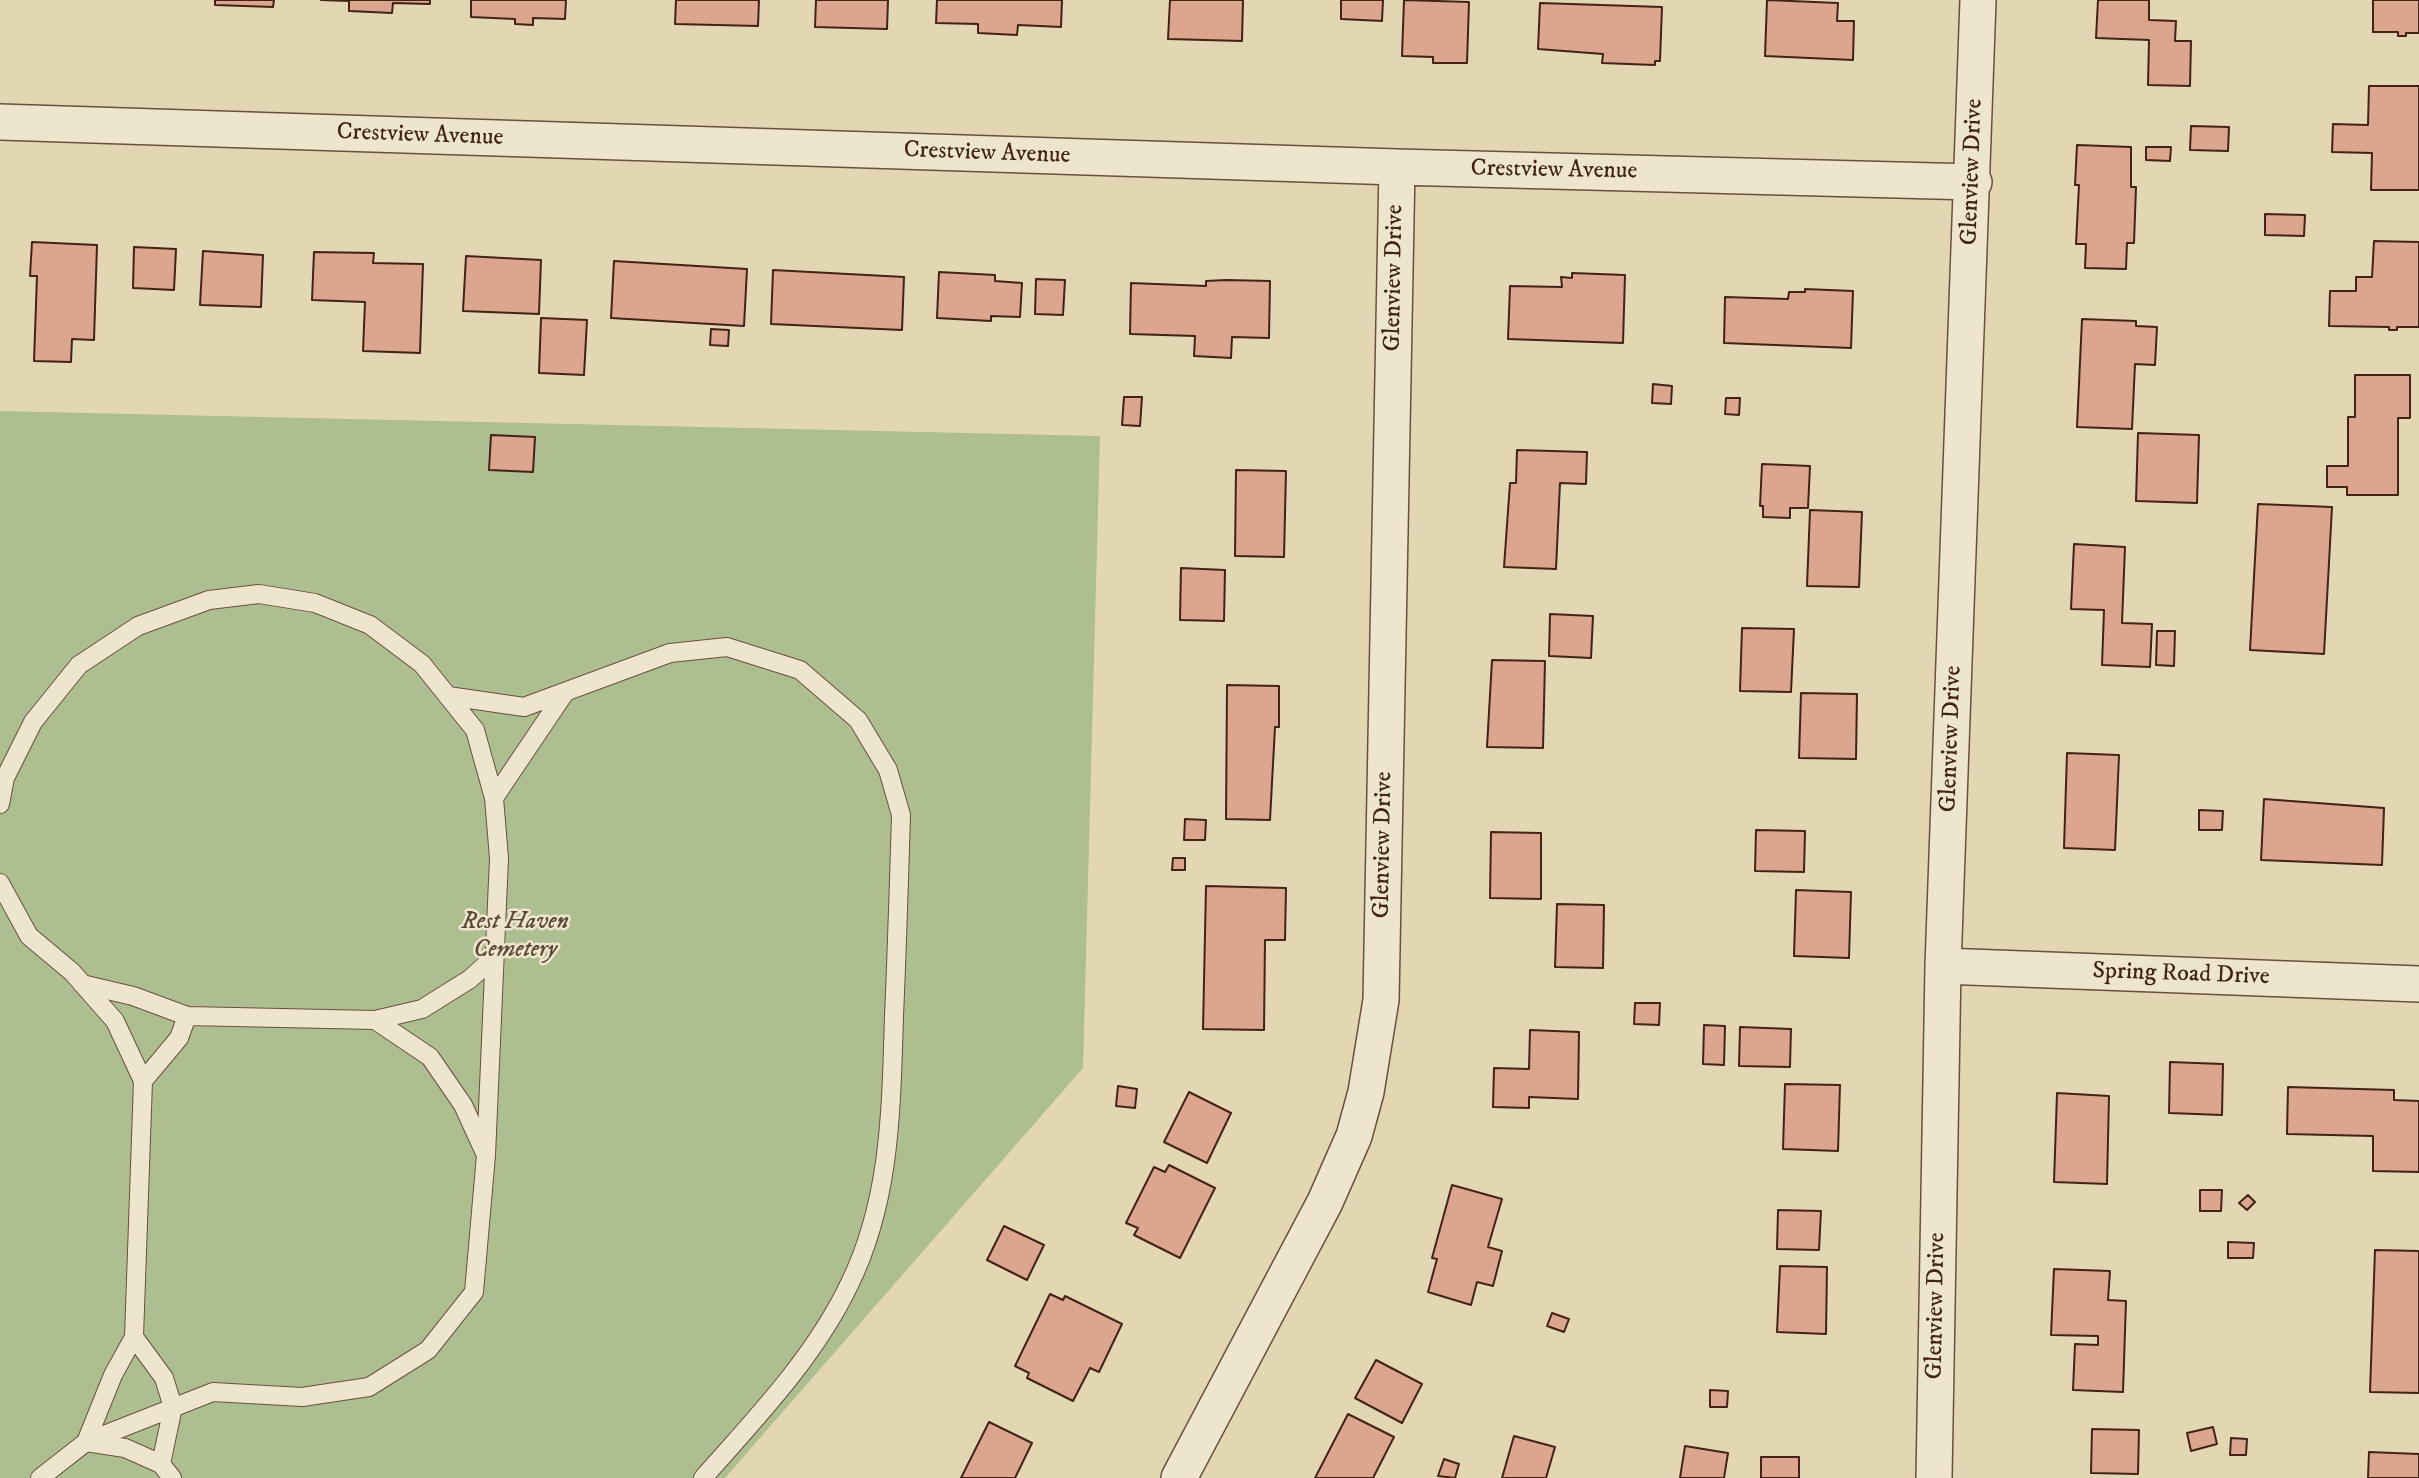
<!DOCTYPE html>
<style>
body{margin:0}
canvas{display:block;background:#e3d7b3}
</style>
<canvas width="2419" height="1478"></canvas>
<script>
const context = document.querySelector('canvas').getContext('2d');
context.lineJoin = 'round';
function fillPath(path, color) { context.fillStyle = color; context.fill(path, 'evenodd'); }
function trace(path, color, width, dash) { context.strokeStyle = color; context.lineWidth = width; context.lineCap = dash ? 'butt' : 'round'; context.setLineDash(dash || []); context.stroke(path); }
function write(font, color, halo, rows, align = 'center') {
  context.font = font + ' "IM FELL DW Pica",serif'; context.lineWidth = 5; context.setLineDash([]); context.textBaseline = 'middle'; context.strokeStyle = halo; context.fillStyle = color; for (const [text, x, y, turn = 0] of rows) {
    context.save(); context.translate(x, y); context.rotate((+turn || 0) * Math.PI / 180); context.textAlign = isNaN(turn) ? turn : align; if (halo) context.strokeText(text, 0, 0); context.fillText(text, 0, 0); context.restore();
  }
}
fillPath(new Path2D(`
 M0 411 1100 436 1083 1068 725 1478H0Z`), '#adbf91');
const building = new Path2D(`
 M215 0H274L273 7 215 5Z
 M321 0H430V4L393 3 392 13 349 11V1Z
 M471 0H566L565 19 533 18V25L515 24V19L471 17Z
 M676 0H759L758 26 675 24Z
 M816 0H888L887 29 815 27Z
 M937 0H1062L1061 27 1018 25 1017 35 978 33V24L936 23Z
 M1170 0H1243L1242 41 1168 39Z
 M1341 0H1383L1382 21 1341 19Z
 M1404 0 1469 2 1467 63H1433V57L1402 56Z
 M1767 0 1838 3 1837 21H1854L1853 60 1765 56Z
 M2098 0H2149V20L2176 21 2175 41H2191L2190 86 2148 85 2149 40 2096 38Z
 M2373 0H2419V33H2406V36H2398V32H2373Z
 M1540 3 1662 7 1660 61H1655V65L1602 63 1603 54 1538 49Z
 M2369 86H2419V190H2371L2372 153 2332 152 2333 124 2368 125Z
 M2191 126 2229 127 2228 151 2190 150Z
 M2077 145 2131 147V187H2136L2134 243H2127L2126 269 2085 268 2086 244H2076L2079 185H2075Z
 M2146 147H2171L2170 161 2146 160Z
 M2265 214 2305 215 2304 236 2265 235Z
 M2374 241 2419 242V327H2397V330H2389V327L2329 326 2330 291H2356V277H2372Z
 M32 242 97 245 94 340 72 339 71 362 34 361 37 276H30Z
 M134 247 176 249 174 290 133 288Z
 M203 251 263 255 261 307 200 305Z
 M314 252 374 253 373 263 423 264 420 353 363 351 365 302 312 300Z
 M466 256 541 260 539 314 463 311Z
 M614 261 747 269 744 326 611 318Z
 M773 270 904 277 902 330 771 324Z
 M939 272 995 275V281L1022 283 1020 317 991 316V321L937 318Z
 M1572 273 1625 275 1623 343 1508 339 1510 286 1562 287 1561 277 1572 278Z
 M1036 279 1065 280 1063 315 1035 314Z
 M1226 280 1270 281 1269 338 1232 337 1231 358 1194 356 1195 336 1130 334 1131 283 1206 286V281Z
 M1805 289 1853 291 1851 348 1724 343 1725 297 1788 299 1789 292H1805Z
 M541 318 587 320 584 375 539 373Z
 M2082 319 2136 321V326L2157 327 2155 365 2135 364 2132 429 2077 427Z
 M711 329 729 330 728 346 710 345Z
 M2355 375H2410V418H2398V495H2347V487H2327V466H2348V417H2355Z
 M1653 384 1672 386 1671 404 1652 403Z
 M1124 397H1142L1140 426 1122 425Z
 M1726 398H1740L1739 415 1725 414Z
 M2138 433 2199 435 2197 503 2136 501Z
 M491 435 535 437 533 472 489 470Z
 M1517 450 1587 452 1586 484 1560 483 1556 569 1504 567 1510 483H1516Z
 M1762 464 1810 466 1808 508H1790V518L1763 517V506H1760Z
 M1236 470 1286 471 1284 557 1235 556Z
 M2258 504 2332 507 2324 654 2250 650Z
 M1810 510 1862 512 1859 587 1807 586Z
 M2074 544 2125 547 2122 623 2152 624 2150 667 2102 665 2104 610 2071 609Z
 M1181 568 1225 570 1224 621 1180 620Z
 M1550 614 1593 616 1591 658 1549 656Z
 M1742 628 1794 629 1791 692 1740 691Z
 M2157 631H2175L2174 666 2156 665Z
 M1492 660 1545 661 1543 748 1487 747Z
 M1227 685 1279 686V727H1275L1270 820 1226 819Z
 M1801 693 1857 694 1856 759 1799 758Z
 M2067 753 2119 755 2115 850 2064 848Z
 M2264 799 2384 808 2382 865 2261 860Z
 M2199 810 2223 811 2222 830H2199Z
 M1185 819 1206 820 1205 840H1184Z
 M1756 830 1805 831 1804 872 1755 871Z
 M1491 832 1541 833V899L1490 898Z
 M1173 858H1185V870H1172Z
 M1206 886 1286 888 1285 940H1265L1264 1030 1203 1029Z
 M1796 890 1851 892 1849 958 1794 956Z
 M1557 904 1604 905 1603 968 1555 967Z
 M1635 1003H1660L1659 1025 1634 1024Z
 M1704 1025 1725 1026 1724 1065 1703 1064Z
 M1740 1027 1791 1029 1790 1067 1739 1066Z
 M1530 1030 1579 1032 1578 1099 1529 1097V1108L1493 1107 1494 1068 1529 1069Z
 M2170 1062 2223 1064 2222 1115 2169 1113Z
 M1785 1084 1840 1085 1838 1151 1783 1149Z
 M1118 1086 1137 1089 1135 1108 1116 1106Z
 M2288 1087 2394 1090V1100L2419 1101V1172L2373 1171V1136L2287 1134Z
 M1189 1092 1231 1113 1207 1163 1164 1142Z
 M2057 1093 2109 1096 2107 1184 2054 1182Z
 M1169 1165 1215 1188 1180 1258 1134 1235 1138 1228 1126 1223 1154 1167 1165 1172Z
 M1452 1185 1502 1199 1488 1247 1502 1251 1493 1286 1477 1282 1471 1305 1428 1292 1437 1259 1432 1258Z
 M2200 1190H2222L2221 1211H2200Z
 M2248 1195 2255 1202 2247 1210 2239 1203Z
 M1778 1210 1821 1211 1819 1250 1777 1249Z
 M1004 1226 1044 1245 1027 1280 987 1260Z
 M2228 1242 2254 1243 2253 1258H2228Z
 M2375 1250 2419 1251V1393L2370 1392Z
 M1780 1266 1827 1267 1826 1334 1777 1332Z
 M2054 1269 2110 1271 2108 1300 2126 1301 2123 1392 2073 1390 2075 1344 2098 1345V1336L2051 1335Z
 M1050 1294 1063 1300 1065 1296 1122 1324 1099 1372 1090 1368 1073 1401 1027 1378 1029 1373 1015 1366Z
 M1552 1313 1569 1319 1564 1332 1547 1326Z
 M1376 1360 1422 1384 1402 1423 1355 1398Z
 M1710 1390 1728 1391 1727 1407H1710Z
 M1348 1414 1394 1437 1373 1478H1315Z
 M989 1422 1032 1443 1015 1478H961Z
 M2213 1427 2217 1444 2191 1451 2187 1433Z
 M2092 1429 2139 1430 2138 1474 2091 1473Z
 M1514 1436 1555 1447 1546 1478H1502Z
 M2231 1438 2247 1439 2246 1455H2230Z
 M1685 1446 1728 1453 1724 1478H1680Z
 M2369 1452 2419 1454V1478H2368Z
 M1761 1457H1799V1478H1761Z
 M1444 1459 1459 1464 1455 1478 1438 1476Z`);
fillPath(building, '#dba58e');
trace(building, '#422315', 2);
const service = new Path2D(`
 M448 696 524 707 670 653 727 647 800 670 858 720 888 770 901 815C899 882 897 949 894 1016 891 1109 891 1200 849 1285 814 1358 756 1418 703 1478
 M494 798 564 694
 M0 804 5 778 33 722 79 665 138 626 209 600 259 594 315 603 370 625 422 664 475 730 494 798 499 858 486 1155 474 1292 428 1350 369 1387 302 1397 213 1392 86 1442 40 1478
 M0 883 29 936 72 972 115 1021 143 1081 134 1337 164 1378 173 1407 161 1464 172 1478
 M82 984 133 996 187 1016 375 1020 422 1009 470 979 494 957
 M375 1020 430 1057 463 1105 484 1151
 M143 1081 179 1038 187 1016
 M134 1337 113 1375 86 1442 125 1448 161 1464`);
const minor = new Path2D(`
 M0 122 1397 167 1974 182
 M1943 966 2419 984
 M1179 1478 1325 1202 1354 1136 1366 1092 1381 1000 1397 167
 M1934 1478 1943 966 1978 0`);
trace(service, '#6a503c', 20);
trace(minor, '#6a503c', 38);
trace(service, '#ede5ce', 18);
trace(minor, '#ede5ce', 35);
write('24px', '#422315', '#ede5ce', [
 ["Crestview Avenue",420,136,2],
 ["Crestview Avenue",987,154,2],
 ["Crestview Avenue",1554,171,1],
 ["Glenview Drive",1973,172,-88],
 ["Glenview Drive",1395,278,-89],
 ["Glenview Drive",1952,739,-88],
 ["Glenview Drive",1384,845,-89],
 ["Spring Road Drive",2181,975,2],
 ["Glenview Drive",1937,1306,-89]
]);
write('italic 24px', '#5d4a34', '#ede5ce', [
 ["Rest Haven",515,923],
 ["Cemetery",515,951]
]);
</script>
